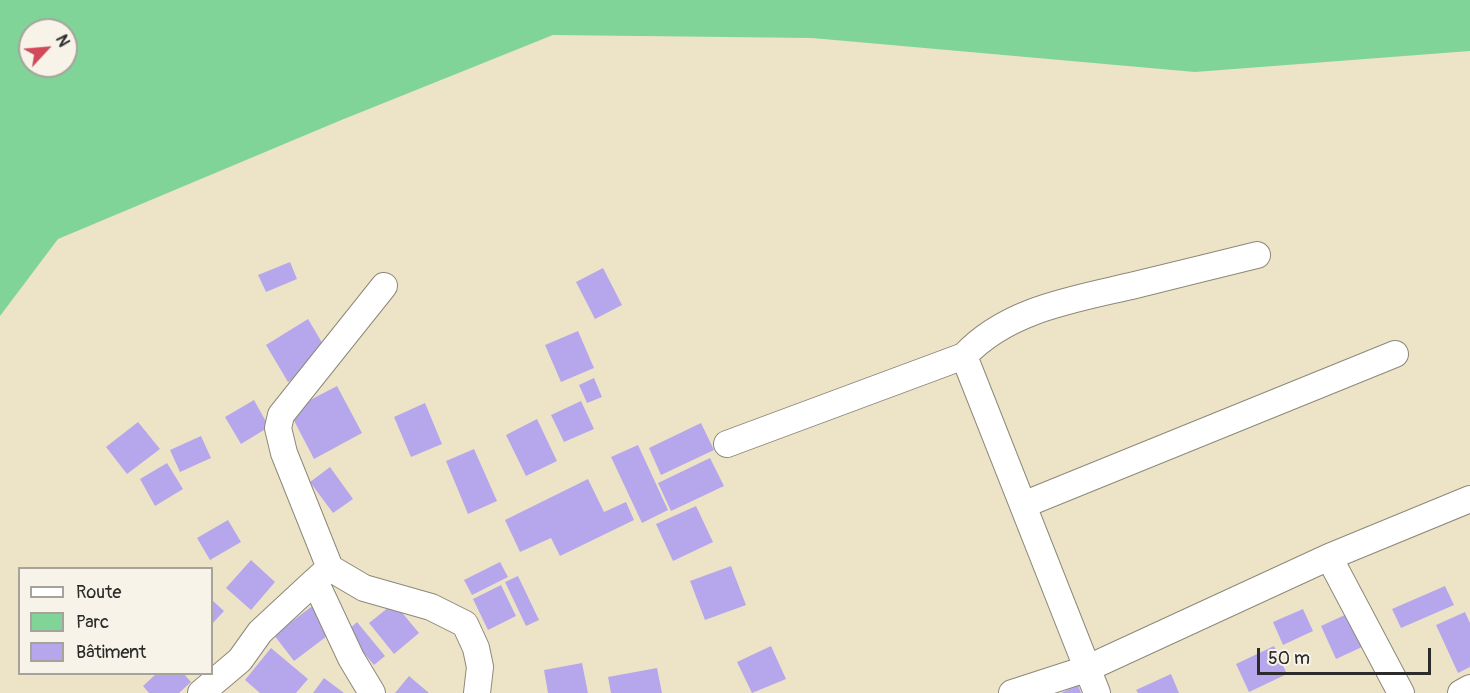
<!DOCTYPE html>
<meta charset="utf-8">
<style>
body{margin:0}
#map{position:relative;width:1470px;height:693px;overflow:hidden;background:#ede4c7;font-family:Pangolin,sans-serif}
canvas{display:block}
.legend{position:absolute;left:18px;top:567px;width:195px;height:108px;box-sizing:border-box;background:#f7f3e8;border:2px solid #a5a39c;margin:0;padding:8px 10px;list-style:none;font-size:18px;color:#2b2b2b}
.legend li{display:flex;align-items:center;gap:12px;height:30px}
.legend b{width:30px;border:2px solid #a5a39c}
.north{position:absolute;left:18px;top:18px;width:60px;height:60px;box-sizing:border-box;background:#f7f3e8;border:2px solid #a5a39c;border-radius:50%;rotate:64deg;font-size:16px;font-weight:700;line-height:24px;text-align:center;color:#2b2b2b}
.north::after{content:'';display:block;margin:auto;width:21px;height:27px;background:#d1495b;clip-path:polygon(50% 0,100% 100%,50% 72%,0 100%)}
.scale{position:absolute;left:1257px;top:648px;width:174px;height:27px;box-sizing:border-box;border:3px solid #2b2b2b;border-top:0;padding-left:8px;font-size:18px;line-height:21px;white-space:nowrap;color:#2b2b2b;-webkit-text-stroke:4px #f7f3e8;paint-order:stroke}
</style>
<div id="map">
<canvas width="1470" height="693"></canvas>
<ul class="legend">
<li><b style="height:8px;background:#fff"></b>Route</li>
<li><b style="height:16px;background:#81d497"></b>Parc</li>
<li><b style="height:16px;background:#b6a7ec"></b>Bâtiment</li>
</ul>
<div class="north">N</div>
<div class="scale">50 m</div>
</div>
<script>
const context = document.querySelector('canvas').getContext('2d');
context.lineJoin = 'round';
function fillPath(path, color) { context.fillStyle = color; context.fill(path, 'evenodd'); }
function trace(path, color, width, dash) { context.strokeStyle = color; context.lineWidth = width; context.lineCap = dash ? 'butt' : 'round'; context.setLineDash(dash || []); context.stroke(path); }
fillPath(new Path2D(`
 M0 0H1470V51L1195 72 812 38 553 35 339 121 58 239 0 316ZM30 30H66V66H30Z`), '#81d497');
fillPath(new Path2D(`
 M290 262 297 279 266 292 258 275Z
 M603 268 622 305 595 319 576 282Z
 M308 319 330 356 288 382 266 345Z
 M578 331 594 368 561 382 545 345Z
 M594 378 602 397 587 403 579 385Z
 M337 386 362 433 314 459 289 411Z
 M254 400 269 427 241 444 225 417Z
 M581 401 594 429 564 442 551 415Z
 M425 403 442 444 411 457 394 417Z
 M537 419 557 461 526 476 506 435Z
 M138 422 160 449 127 474 106 447Z
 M701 423 714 450 661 475 649 448Z
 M201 436 211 458 180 472 170 450Z
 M638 445 668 510 642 523 611 457Z
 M474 449 497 501 468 514 446 461Z
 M710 458 724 486 671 511 658 483Z
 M167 463 183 489 155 506 140 479Z
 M330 467 353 499 333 513 310 482Z
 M588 479 604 512 626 502 634 520 560 556 551 538 520 552 505 520Z
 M696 506 713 542 673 561 656 524Z
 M228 520 241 542 210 560 197 538Z
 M251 560 275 582 251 610 226 588Z
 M500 562 508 577 472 595 464 580Z
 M731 566 746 605 705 620 690 581Z
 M518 576 539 620 526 626 505 582Z
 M501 585 516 616 488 630 473 599Z
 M1445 586 1454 605 1401 628 1392 609Z
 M212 600 224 611 212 624Z
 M394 603 419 633 394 654 369 623Z
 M315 604 335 630 294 661 274 635Z
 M1303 609 1313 631 1283 645 1273 622Z
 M1465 612 1470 623V667L1458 673 1436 625Z
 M1347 614 1362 647 1336 659 1321 626Z
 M357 622 385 656 374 665 346 632Z
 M771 646 786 679 752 693 737 662Z
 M1274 646 1287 674 1249 692 1236 664Z
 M271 648 308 679 296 693H260L245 680Z
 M582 663 588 693H548L544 670Z
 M657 668 662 693H611L608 677Z
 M156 674H184L191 682 179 693H149L143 686Z
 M1171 674 1179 693H1138L1136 690Z
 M409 676 429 693H395Z
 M324 678 344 693H313Z
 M1078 685 1081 693H1061Z`), '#b6a7ec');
const minor = new Path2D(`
 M384 286 281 415 278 428 284 453 330 568 364 588 431 607 465 624 476 648 480 667 477 693
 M964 356C1007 310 1071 300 1131 286 1173 276 1215 265 1257 255
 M727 444 964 356 1097 693
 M1023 505 1395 354
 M1329 557 1401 693
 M326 571 315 581 351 658 372 693
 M201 693 240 660 260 632 315 581
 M1012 693 1086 669 1329 557 1470 499
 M1461 693 1470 688`);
trace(minor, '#8c8879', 28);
trace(minor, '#fff', 26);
</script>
